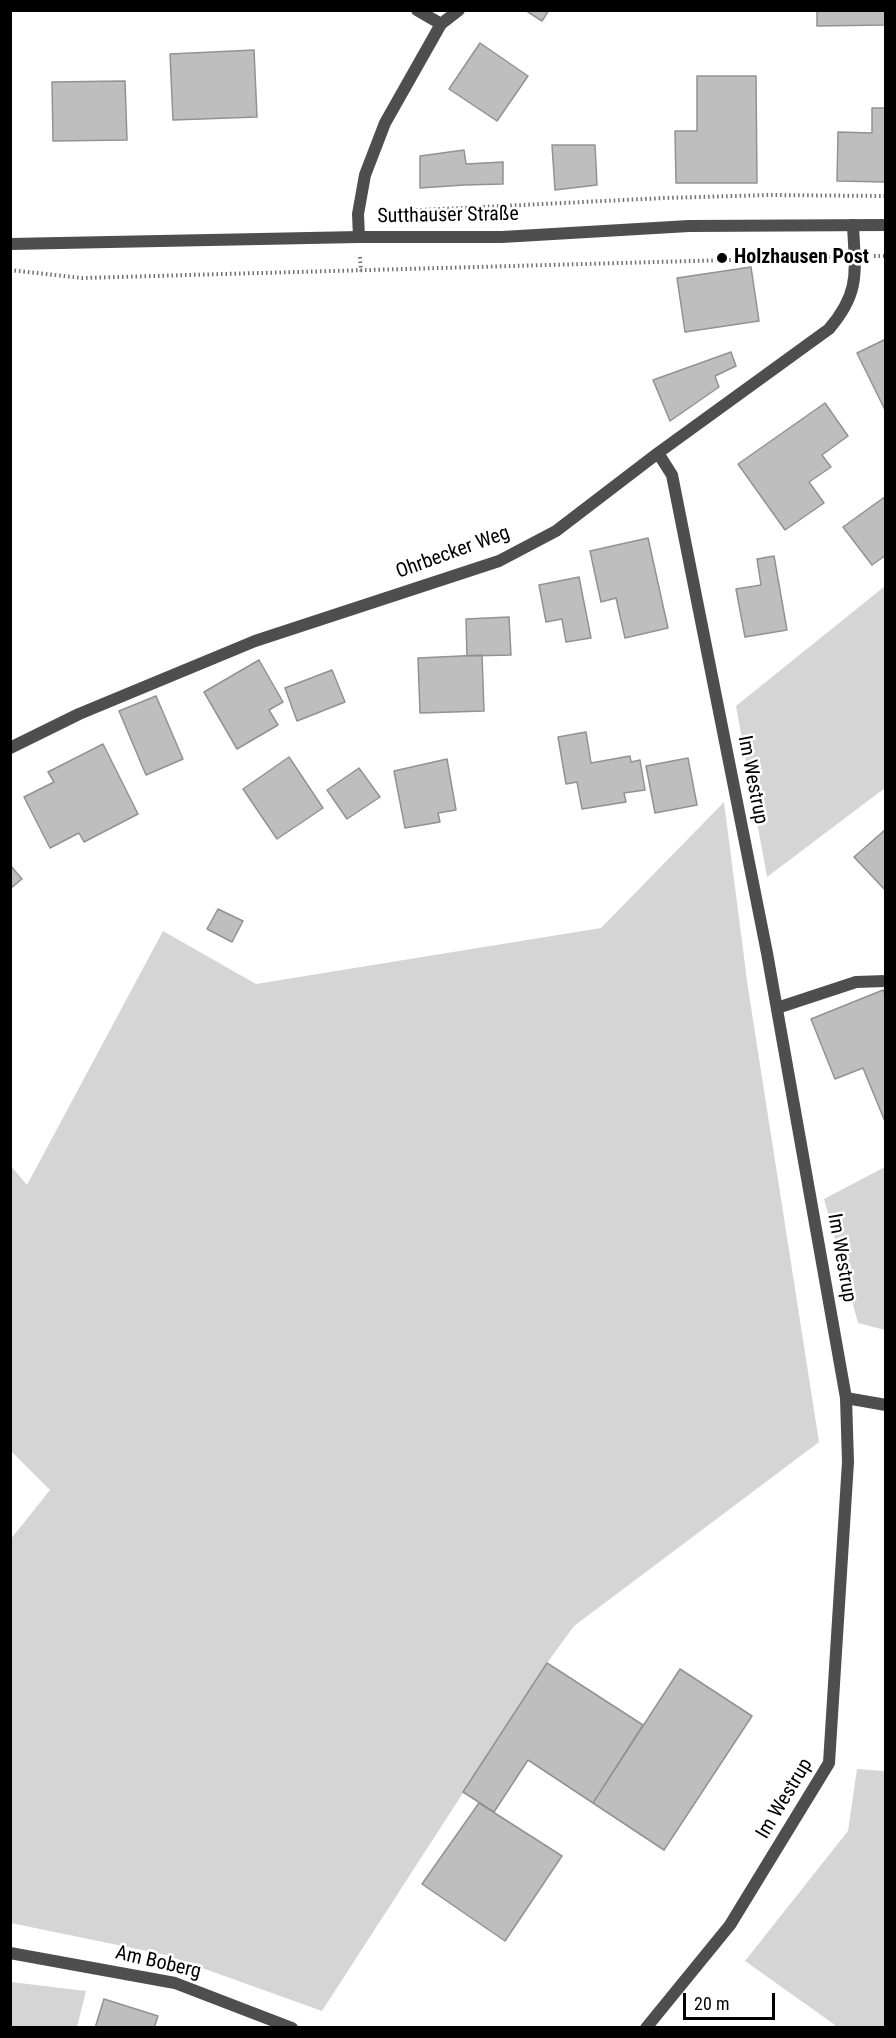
<!DOCTYPE html>
<meta charset="utf-8">
<style>
body{margin:0}
#map{position:relative;width:896px;height:2038px;overflow:hidden;background:#fff;font-family:"Roboto Condensed",sans-serif}
canvas{display:block}
.frame{position:absolute;inset:0;border:12px solid #000;pointer-events:none}
.scale{position:absolute;left:683px;top:1993px;width:92px;height:27px;box-sizing:border-box;border:3px solid #000;border-top:0;padding-left:8px;font-size:18px;line-height:21px;white-space:nowrap;color:#000;-webkit-text-stroke:4px #fff;paint-order:stroke}
</style>
<div id="map">
<canvas width="896" height="2038"></canvas>
<div class="frame"></div>
<div class="scale">20 m</div>
</div>
<script>
const context = document.querySelector('canvas').getContext('2d');
context.lineJoin = 'round';
function fillPath(path, color) { context.fillStyle = color; context.fill(path, 'evenodd'); }
function trace(path, color, width, dash) { context.strokeStyle = color; context.lineWidth = width; context.lineCap = dash ? 'butt' : 'round'; context.setLineDash(dash || []); context.stroke(path); }
function write(font, color, halo, rows, align = 'center') {
  context.font = font + ' "Roboto Condensed",sans-serif'; context.lineWidth = 5; context.setLineDash([]); context.textBaseline = 'middle'; context.strokeStyle = halo; context.fillStyle = color; for (const [text, x, y, turn = 0] of rows) {
    context.save(); context.translate(x, y); context.rotate((+turn || 0) * Math.PI / 180); context.textAlign = isNaN(turn) ? turn : align; if (halo) context.strokeText(text, 0, 0); context.fillText(text, 0, 0); context.restore();
  }
}
fillPath(new Path2D(`
 M885 586V788L767 877 736 706Z
 M724 802 748 988 819 1442 574 1626 547 1663 322 2011 166 1955 11 1923 10 1540 50 1490 11 1451V1166L27 1185 163 931 256 984 601 928Z
 M885 1167V1330L858 1323 824 1199Z
 M857 1769 885 1771V2027H834L835 2025 745 1961 848 1831Z
 M11 1982 86 1991 77 2027H11Z`), '#d5d5d5');
const building = new Path2D(`
 M525 10H549L542 21Z
 M817 10H886V25L817 26Z
 M480 43 528 76 497 121 449 89Z
 M254 50 257 117 173 120 170 54Z
 M697 76H756L757 183H676L675 131H697Z
 M125 81 127 140 53 141 52 82Z
 M872 108H886V182L837 181 838 132 872 133Z
 M552 145H595L597 185 555 190Z
 M464 150 466 164 503 162V184L464 185 420 188V156Z
 M751 267 759 321 685 332 677 278Z
 M886 339V412L857 353Z
 M731 352 736 366 715 376 719 387 670 421 653 380Z
 M825 403 848 436 822 455 831 467 809 482 824 503 785 530 738 464Z
 M886 496V555L872 565 843 527Z
 M648 538 668 628 625 638 616 598 601 602 590 551Z
 M774 556 787 630 745 637 736 589 761 585 757 559Z
 M579 577 591 638 566 642 562 619 546 622 539 585Z
 M509 617 511 655 467 656 466 619Z
 M482 655 484 711 420 713 418 658Z
 M259 660 283 702 269 710 278 725 237 749 204 692Z
 M332 670 345 702 297 721 285 688Z
 M156 696 183 759 146 775 119 711Z
 M586 732 591 763 630 756 631 762 640 760 645 790 624 793 626 802 582 809 577 782 566 784 558 737Z
 M103 744 138 814 84 842 79 833 50 848 24 797 54 782 48 772Z
 M289 757 323 808 277 839 243 789Z
 M688 758 697 805 655 813 646 766Z
 M447 759 456 810 438 813 440 822 405 828 394 771Z
 M359 768 380 797 347 819 327 790Z
 M886 829V891L854 857Z
 M10 865 22 879 10 889Z
 M218 909 243 921 232 942 207 929Z
 M883 990 886 997V1124L863 1068 835 1079 811 1019Z
 M547 1663 643 1725 593 1803 528 1760 494 1812 463 1792Z
 M680 1669 752 1716 664 1850 593 1803Z
 M479 1803 562 1856 505 1941 422 1884Z
 M104 1999 158 2016 154 2028H95Z`);
fillPath(building, '#bebebe');
trace(building, '#929292', 1.5);
trace(new Path2D(`
 M380 212 664 198 770 195 886 196
 M874 256H886
 M360 257 361 271
 M10 270 82 278 834 257`), '#707070', 4, [1.5, 3]);
trace(new Path2D(`
 M777 1008 856 982 886 981
 M846 1398 886 1405`), '#4e4e4e', 12);
trace(new Path2D(`
 M417 10 441 24
 M359 237 358 214 365 175 385 123 441 24 459 10
 M10 748 79 714 255 641 499 561 556 531 658 453 829 329C861 292 855 271 853 225
 M10 1953 175 1983 292 2028
 M646 2028 730 1925 829 1763 848 1462 846 1398 767 953 672 475 658 453`), '#4e4e4e', 12);
trace(new Path2D(`
 M10 244 359 237H502L689 226 886 225`), '#4e4e4e', 12);
for (const [x, y, r, color] of [
 [722,258,6,"#000"]
]) { const dot = new Path2D(); dot.arc(x, y, r, 0, 2 * Math.PI); context.fillStyle = color; context.fill(dot); trace(dot, '#fff', 2); }
write('20px', '#000', '#fff', [
 ["Sutthauser Straße",448,216,-1],
 ["Ohrbecker Weg",453,553,-20],
 ["Im Westrup",752,780,79],
 ["Im Westrup",841,1258,80],
 ["Im Westrup",785,1799,-59],
 ["Am Boberg",158,1963,13]
]);
write('bold 20px', '#000', '#fff', [
 ["Holzhausen Post",734,258]
], 'left');
</script>
